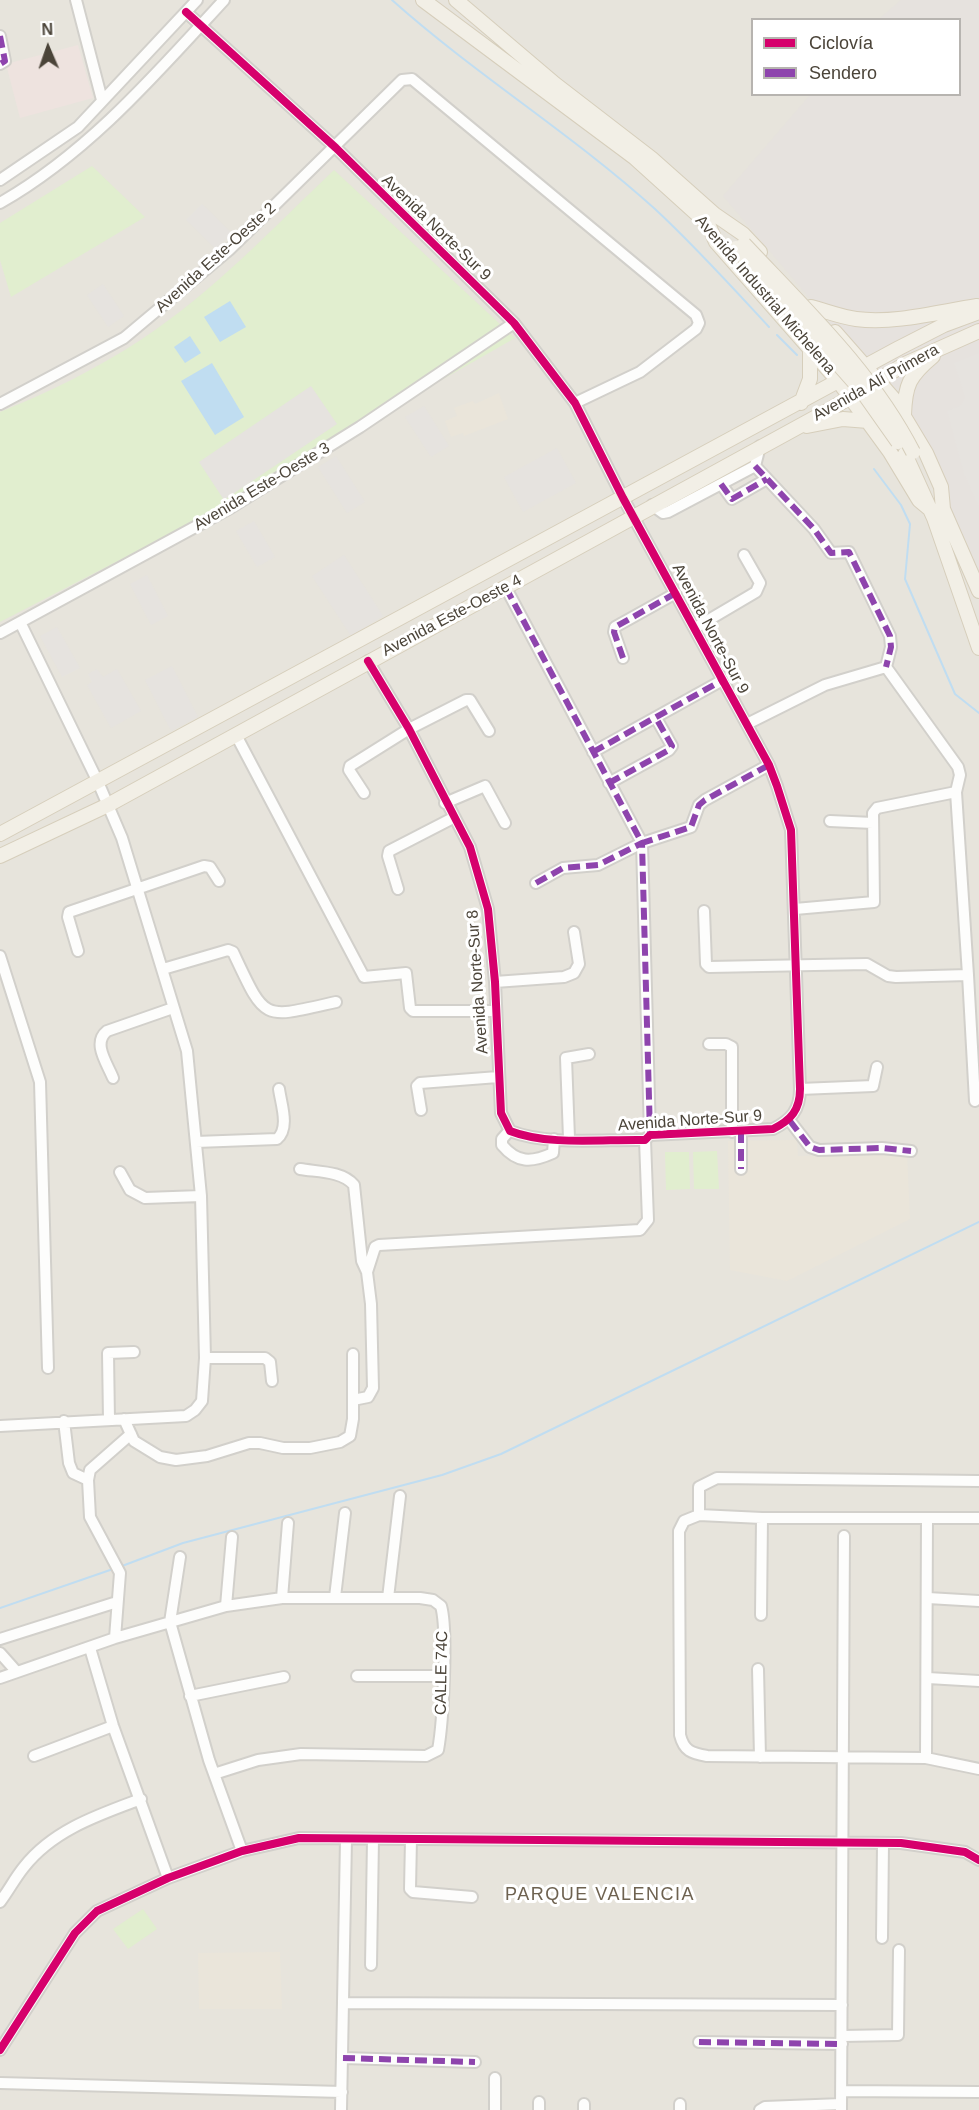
<!DOCTYPE html>
<meta charset="utf-8">
<style>
body{margin:0}
#map{position:relative;width:979px;height:2110px;overflow:hidden;background:#f4f2ee;font-family:Helvetica,sans-serif}
canvas{display:block}
.legend{position:absolute;left:751px;top:18px;width:210px;height:78px;box-sizing:border-box;background:#fff;border:2px solid #b7b4b0;margin:0;padding:8px 10px;list-style:none;font-size:18px;color:#4b4439}
.legend li{display:flex;align-items:center;gap:12px;height:30px}
.legend b{width:30px;border:2px solid #b7b4b0}
.north{position:absolute;left:18px;top:18px;width:60px;height:60px;-webkit-text-stroke:4px #fff;paint-order:stroke;rotate:358deg;font-size:16px;font-weight:700;line-height:24px;text-align:center;color:#4b4439}
.north::after{content:'';display:block;margin:auto;width:21px;height:27px;background:#4b4439;clip-path:polygon(50% 0,100% 100%,50% 72%,0 100%)}
</style>
<div id="map">
<canvas width="979" height="2110"></canvas>
<ul class="legend">
<li><b style="height:8px;background:#d6006c"></b>Ciclovía</li>
<li><b style="height:8px;background:#8e44ad"></b>Sendero</li>
</ul>
<div class="north">N</div>
</div>
<script>
const context = document.querySelector('canvas').getContext('2d');
context.lineJoin = 'round';
function fillPath(path, color) { context.fillStyle = color; context.fill(path, 'evenodd'); }
function trace(path, color, width, dash) { context.strokeStyle = color; context.lineWidth = width; context.lineCap = dash ? 'butt' : 'round'; context.setLineDash(dash || []); context.stroke(path); }
function write(font, color, halo, rows, align = 'center') {
  context.font = font + ' Helvetica,sans-serif'; context.lineWidth = 6; context.setLineDash([]); context.textBaseline = 'middle'; context.strokeStyle = halo; context.fillStyle = color; for (const [text, x, y, turn = 0] of rows) {
    context.save(); context.translate(x, y); context.rotate((+turn || 0) * Math.PI / 180); context.textAlign = isNaN(turn) ? turn : align; if (halo) context.strokeText(text, 0, 0); context.fillText(text, 0, 0); context.restore();
  }
}
fillPath(new Path2D(`
 M0 0H979V2110H0ZM752 20H960V94H752Z`), '#e7e4dc');
fillPath(new Path2D(`
 M901 0H979V590L904 415 867 366 723 196 810 95 960 94V20L879 19Z`), '#e6e2de');
fillPath(new Path2D(`
 M499 393 508 419 464 436 463 433 451 437 445 421 457 416 454 408 473 401 475 404Z
 M797 1140 798 1156 907 1153 910 1219 787 1281 730 1270 728 1141Z
 M280 1952 282 2009H199L198 1953Z`), '#eae5da');
fillPath(new Path2D(`
 M78 45 93 98 20 118 6 64Z`), '#eee3df');
fillPath(new Path2D(`
 M92 166 145 217 11 297 0 260V223Z
 M334 170 515 338 195 521 0 622V412C50 392 98 368 142 339 213 292 273 228 334 170Z
 M717 1151 719 1189H694L693 1152Z
 M665 1152H689L690 1189 666 1190Z
 M143 1909 157 1929 128 1949 113 1929Z`), '#e1eecf');
fillPath(new Path2D(`
 M202 204 232 233 216 249 186 220Z
 M103 284 124 316 108 327 87 295Z
 M979 353V508L964 474 947 411 960 406 965 397 954 363Z
 M311 386 337 424 224 500 199 462Z
 M424 406 449 446 431 457 405 417Z
 M557 448 576 483 523 512 504 477Z
 M336 456 365 502 347 513 318 467Z
 M254 521 275 557 257 567 236 531Z
 M344 555 383 616 351 636 312 576Z
 M147 575 168 616 151 625 130 584Z
 M57 627 80 668 62 677 40 636Z
 M172 666 198 717 171 731 145 680Z
 M97 669 103 677 117 669 141 711 111 728 87 685 92 682 88 674Z`), '#e6e3df');
fillPath(new Path2D(`
 M230 301 246 327 220 342 204 317Z
 M190 336 201 353 185 363 174 347Z
 M212 363 244 417 215 435 181 381Z`), '#c0ddf1');
trace(new Path2D(`
 M392 0C476 75 572 134 655 209 695 246 732 287 769 327
 M777 335 797 355
 M874 469 901 505 910 524 905 579 955 694 979 713
 M122 1566 183 1543 442 1475 501 1454 979 1222
 M0 1608 113 1569`), '#c0ddf1', 2);
const minor = new Path2D(`
 M76 0 102 100
 M186 12 336 148 514 323 575 403 623 498 769 765 777 786 791 830 800 1089C800 1110 791 1120 773 1129L650 1135 645 1140C604 1139 548 1146 510 1131L501 1113 495 982 488 909 470 847 409 729 368 661
 M0 36 5 61 0 64
 M0 180 78 127 197 0
 M0 203C88 153 156 74 224 0
 M0 404 124 338 229 250 402 80 412 79 696 315 699 323 696 329 640 372 575 403
 M755 466 814 529 831 553 849 552 890 636 891 647 886 667
 M721 484 732 499 767 479
 M652 505 663 513 668 512 755 466 760 446
 M506 588 642 843 691 827 699 805 705 800 769 765
 M695 628 756 592 760 583 744 555
 M0 633 230 508 360 427 514 323
 M623 658 614 632 615 627 676 593
 M236 735 364 977 406 973 410 1008 413 1011H496
 M593 752 721 681
 M609 783 669 750 672 746 656 718
 M364 793 349 770 350 766 409 729 466 700H470L489 731
 M445 803 485 786 505 823
 M830 821 873 823
 M536 883 563 868 598 865 642 843 650 1135
 M398 889 388 856 389 851 453 818
 M795 909 874 902 873 813 877 808 956 792
 M704 911 706 964 709 967 867 964 888 976 896 977 968 975 956 792 960 775 958 767 886 667 825 685 747 724
 M78 951 68 917 69 912 204 866 210 867 219 881
 M0 956 40 1082 48 1368
 M163 969 228 950 233 952C266 1022 261 1019 336 1002
 M968 975 975 1101
 M495 982 564 977 574 973 579 964 574 932
 M709 1044H726L732 1047V1132
 M113 1078C107 1063 92 1043 107 1031L173 1008
 M800 1089 873 1086 877 1067
 M421 1110 417 1086 420 1083 498 1077
 M790 1121 810 1147 819 1150 882 1148 911 1151
 M510 1130 502 1139V1145C517 1163 531 1163 553 1153L554 1139
 M741 1131V1169
 M569 1138 566 1058 589 1054
 M196 1142 277 1139C290 1128 281 1104 279 1089
 M300 1169C318 1172 342 1171 354 1185L362 1261 367 1272
 M120 1172 130 1190 145 1198 201 1196
 M205 1358H265L270 1362 272 1381
 M353 1400 368 1397 373 1388 371 1304 367 1272 375 1247 379 1245 640 1230 648 1220 645 1140
 M124 1419 134 1441 160 1457 176 1460 207 1456 249 1443H260L283 1448H310L340 1442 350 1436 353 1419V1354
 M109 1420 108 1353 134 1352
 M64 1421 69 1463 73 1473 88 1480
 M0 1426 186 1416 195 1410 202 1401 205 1358 201 1196 187 1051 122 838 98 782 20 622
 M699 1515V1487L717 1478 979 1481
 M927 1518 926 1758 979 1769
 M180 1557 170 1622 209 1760 242 1851
 M335 1597 345 1513
 M282 1598 288 1523
 M388 1598 400 1496
 M928 1598 979 1601
 M226 1606 232 1537
 M761 1615 762 1518
 M115 1638 120 1573 90 1517 88 1480 90 1470 131 1434
 M0 1639 117 1602
 M90 1648 113 1726 168 1878
 M0 1653 16 1671
 M758 1669 760 1757
 M357 1676H443
 M0 1678 115 1638 226 1606 282 1598H420L433 1600 441 1606C448 1630 443 1723 438 1750L426 1756 301 1754 258 1760 214 1774
 M928 1678 979 1681
 M190 1696 284 1677
 M34 1756 113 1726
 M926 1758 707 1756C691 1753 684 1751 680 1735L679 1531 684 1521 699 1515 762 1518H979
 M411 1839 410 1889 413 1892 472 1897
 M0 1902C9 1890 15 1878 24 1867 53 1830 98 1815 141 1799
 M882 1938 883 1843
 M371 1965 373 1839
 M344 2003 842 2005
 M842 2036 898 2035 899 1950
 M699 2042 842 2044
 M0 2050 75 1933 97 1911 168 1878 242 1851 299 1838 901 1843 965 1852 979 1860
 M343 2058 475 2062
 M0 2083 342 2092
 M841 2091 979 2092
 M539 2102V2110
 M584 2104V2110
 M680 2104V2110
 M341 2110 346 1839
 M495 2110V2078
 M760 2110 765 2107 841 2104
 M841 2110 844 1536`);
const major = new Path2D(`
 M423 0 635 158 708 224 716 242 839 382 890 452 919 500 931 510
 M456 0 555 84 651 158 714 214 743 234 760 252
 M811 307C826 311 841 317 856 319 895 324 938 312 977 306
 M835 332 893 398 926 453 941 487 943 509 979 591
 M801 403 810 379V345
 M904 415C905 385 909 376 933 356
 M807 426 843 419 868 421
 M905 454 934 518 979 648
 M0 834 899 348 944 325 979 312
 M0 856 108 805 829 410 905 364 979 331`);
trace(minor, '#d2d0cb', 14);
trace(major, '#d6cebb', 16);
trace(minor, '#fdfdfc', 10);
trace(major, '#f2efe6', 14);
const majorBridge = new Path2D(`
 M744 244C805 309 872 372 913 452
 M736 248 862 391 898 442`);
trace(majorBridge, '#d6cebb', 16, []);
trace(majorBridge, '#f2efe6', 14);
trace(new Path2D(`
 M0 36 5 61 0 64
 M755 466 814 529 831 553 849 552 890 636 891 647 886 667
 M721 484 732 499 767 479
 M506 588 642 843 691 827 699 805 705 800 769 765
 M623 658 614 632 615 627 676 593
 M593 752 721 681
 M609 783 669 750 672 746 656 718
 M536 883 563 868 598 865 642 843 650 1135
 M790 1121 810 1147 819 1150 882 1148 911 1151
 M741 1131V1169
 M699 2042 842 2044
 M343 2058 475 2062`), '#8e44ad', 6, [12, 6]);
trace(new Path2D(`
 M186 12 336 148 514 323 575 403 623 498 769 765 777 786 791 830 800 1089C800 1110 791 1120 773 1129L650 1135 645 1140C604 1139 548 1146 510 1131L501 1113 495 982 488 909 470 847 409 729 368 661
 M0 2050 75 1933 97 1911 168 1878 242 1851 299 1838 901 1843 965 1852 979 1860`), '#d6006c', 8);
write('16px', '#4b4439', '#fff', [
 ["Avenida Norte-Sur 9",436,228,44],
 ["Avenida Este-Oeste 2",216,258,-42],
 ["Avenida Industrial Michelena",765,295,49],
 ["Avenida Alí Primera",876,383,-29],
 ["Avenida Este-Oeste 3",262,487,-31],
 ["Avenida Este-Oeste 4",452,616,-28],
 ["Avenida Norte-Sur 9",710,629,62],
 ["Avenida Norte-Sur 8",478,982,-94],
 ["Avenida Norte-Sur 9",690,1121,-4],
 ["CALLE 74C",442,1673,-89]
]);
context.letterSpacing = '1.5px';
write('18px', '#6e6250', '#fff', [
 ["PARQUE VALENCIA",600,1895]
]);
context.letterSpacing = '0px';
</script>
